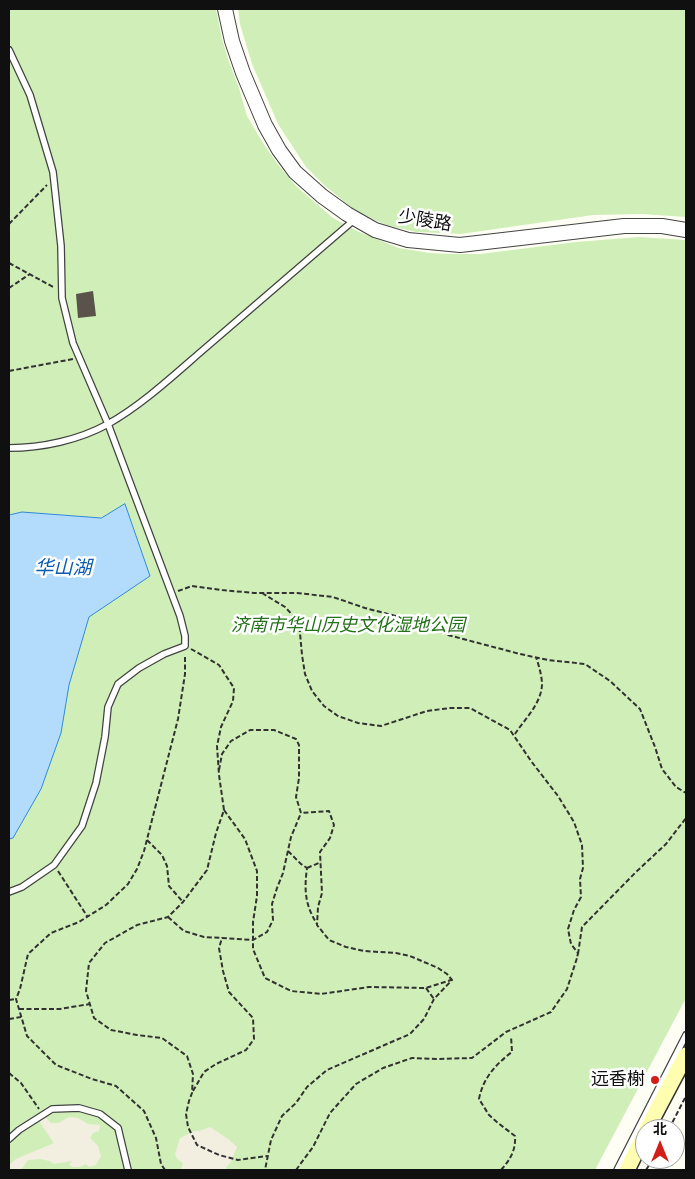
<!DOCTYPE html>
<meta charset="utf-8">
<style>
body{margin:0}
#map{position:relative;width:695px;height:1179px;overflow:hidden;background:#fffef4;font-family:Bitter,"Noto Sans SC",serif}
canvas{display:block}
.frame{position:absolute;inset:0;border:10px solid #101010;pointer-events:none}
.north{position:absolute;left:635px;top:1119px;width:50px;height:50px;box-sizing:border-box;background:#fff;border:1px solid #9f9f9f;border-radius:50%;rotate:0deg;font-size:14px;font-weight:700;line-height:20px;text-align:center;color:#101010}
.north::after{content:'';display:block;margin:auto;width:18px;height:22px;background:#d11e18;clip-path:polygon(50% 0,100% 100%,50% 72%,0 100%)}
</style>
<div id="map">
<canvas width="695" height="1179"></canvas>
<div class="frame"></div>
<div class="north">北</div>
</div>
<script>
const context = document.querySelector('canvas').getContext('2d');
context.lineJoin = 'round';
function fillPath(path, color) { context.fillStyle = color; context.fill(path, 'evenodd'); }
function trace(path, color, width, dash) { context.strokeStyle = color; context.lineWidth = width; context.lineCap = dash ? 'butt' : 'round'; context.setLineDash(dash || []); context.stroke(path); }
function write(font, color, halo, rows, align = 'center') {
  context.font = font + ' Bitter,"Noto Sans SC",serif'; context.lineWidth = 5; context.setLineDash([]); context.textBaseline = 'middle'; context.strokeStyle = halo; context.fillStyle = color; for (const [text, x, y, turn = 0] of rows) {
    context.save(); context.translate(x, y); context.rotate((+turn || 0) * Math.PI / 180); context.textAlign = isNaN(turn) ? turn : align; if (halo) context.strokeText(text, 0, 0); context.fillText(text, 0, 0); context.restore();
  }
}
fillPath(new Path2D(`
 M9 9H216L222 39 228 59 239 88 247 116 263 143 279 166 296 186 333 218 359 232 399 248 430 253 452 254H480L576 242 639 237 686 240V998L595 1170H9Z
 M238 9H686V217L642 214 593 215 461 234 416 232 386 225 372 219 353 209 324 185 306 167 278 124 252 64 240 24Z`), '#d0efb8');
fillPath(new Path2D(`
 M43 1115 51 1123H59L69 1117 78 1118 88 1124 100 1125 99 1131 93 1133 90 1138 98 1146 101 1156 96 1165 89 1167 86 1164 80 1167H73L69 1165 72 1161 54 1164 50 1161 40 1159 28 1160 21 1170H9V1165L16 1159 54 1143 37 1118Z
 M210 1127 228 1139 237 1147 231 1162 227 1166 225 1170H181L183 1163 177 1159 175 1154 180 1138 195 1131H199Z`), '#f2efe0');
const water = new Path2D(`
 M125 504 150 576 89 617 69 685 61 733 41 789 13 838 9 839V515L22 512 101 518Z`);
fillPath(water, '#b2dbfc');
trace(water, '#318adb', 1);
fillPath(new Path2D(`
 M93 291 96 316 78 318 76 294Z`), '#5a524b');
const service = new Path2D(`
 M9 50 30 95 53 172 61 246 62 298 73 343 108 424 180 616 185 636V646L164 654 139 668 118 684 108 707 105 737 96 783 82 826 54 865 22 887 9 892
 M9 448C42 448 79 440 108 424 145 403 177 372 210 344 258 303 306 261 354 220
 M9 1139 19 1130 52 1109 79 1108 100 1114 118 1128 128 1170
 M617 1170 686 1035`);
const tertiary = new Path2D(`
 M225 9 232 41 243 73 265 125 279 150 295 172 322 196 347 214 375 230 408 240 460 245 624 226H662L686 230`);
const secondary = new Path2D(`
 M647 1129 686 1055
 M627 1170 645 1134`);
trace(service, '#434343', 8);
trace(tertiary, '#434343', 16);
trace(secondary, '#323232', 18);
trace(new Path2D(`
 M9 224 47 185
 M9 263 55 288
 M9 288 30 274
 M9 371 73 359
 M178 591 192 586 222 590 254 593H297L333 597 365 608 415 621 448 635 520 654 548 660 585 664 610 681 640 709 655 747 662 769 676 787 686 793
 M262 593 285 607 299 622 302 655 305 674 312 691 324 706 338 716 358 723 381 726 427 711 450 708H470L510 730 531 761 558 796 574 822 582 845 583 868 580 879 581 897 574 910 568 929 571 944 578 953 577 958
 M191 649 219 665 234 688 233 701 221 727 217 746 219 775 224 810 216 833 207 870 183 902 168 917 137 925 105 943 89 963 86 991 94 1018 111 1030 137 1035 162 1038 187 1056 193 1074 192 1093 189 1101 186 1114 188 1127 197 1145 219 1155 238 1160 267 1156
 M515 734C524 720 541 704 542 685 542 676 539 666 536 657
 M219 770 222 754 231 741 250 730H274L296 739 299 745V778L296 797 301 813 329 811 334 825 330 838 320 852 322 893 318 907 317 925 329 940 346 947 364 951 396 953 410 956 438 968 447 974 452 980 434 999 424 1019 410 1034 327 1070 307 1087 296 1103 282 1116 271 1140 265 1170
 M224 810 245 839 257 871V896L253 922V949L265 978 291 991 321 994 369 987 426 988 451 980
 M147 840 162 855 167 866 169 886 183 902
 M288 851 301 864 307 868C304 890 305 905 317 924
 M307 868 321 862
 M58 871 87 916
 M168 917 184 931 204 937 222 938
 M578 954 582 927 636 872 666 844 686 818
 M426 988 434 999
 M9 1000 16 999
 M19 1009H60L90 1004
 M9 1019 21 1017
 M9 1073 21 1083 39 1109
 M193 1091 204 1072 216 1064 246 1050 254 1039 253 1018 229 992 223 971 219 948 222 938 253 940 267 932 273 920 272 904 277 888 283 873 291 837 301 813
 M669 1129 686 1096
 M165 1170 161 1164 156 1138 144 1111 116 1086 92 1079 56 1065 27 1036 16 999 20 989 28 954 51 933 79 922 106 905 128 884 137 869 144 851 178 719 185 674V655
 M296 1170 313 1147 330 1113 356 1084 383 1068 412 1058 436 1059 472 1058 506 1032 551 1012 567 989 577 958
 M501 1170C510 1160 516 1150 515 1136L498 1123 489 1115 479 1099C483 1078 496 1064 512 1052L511 1036
 M646 1170 653 1159`), '#323232', 2, [5, 2.5]);
trace(service, '#fff', 5.5);
trace(tertiary, '#fff', 14);
trace(secondary, '#fffdaf', 15);
for (const [x, y, r, color] of [
 [655,1080,5,"#d11e18"]
]) { const dot = new Path2D(); dot.arc(x, y, r, 0, 2 * Math.PI); context.fillStyle = color; context.fill(dot); trace(dot, '#fff', 2); }
write('18px', '#101010', '#fff', [
 ["少陵路",425,221,9]
]);
write('italic 18px', '#237118', '#fff', [
 ["济南市华山历史文化湿地公园",348,626]
]);
write('18px', '#101010', '#fff', [
 ["远香榭",645,1080]
], 'right');
write('italic 19px', '#0a5bb1', '#fff', [
 ["华山湖",63,569]
]);
</script>
